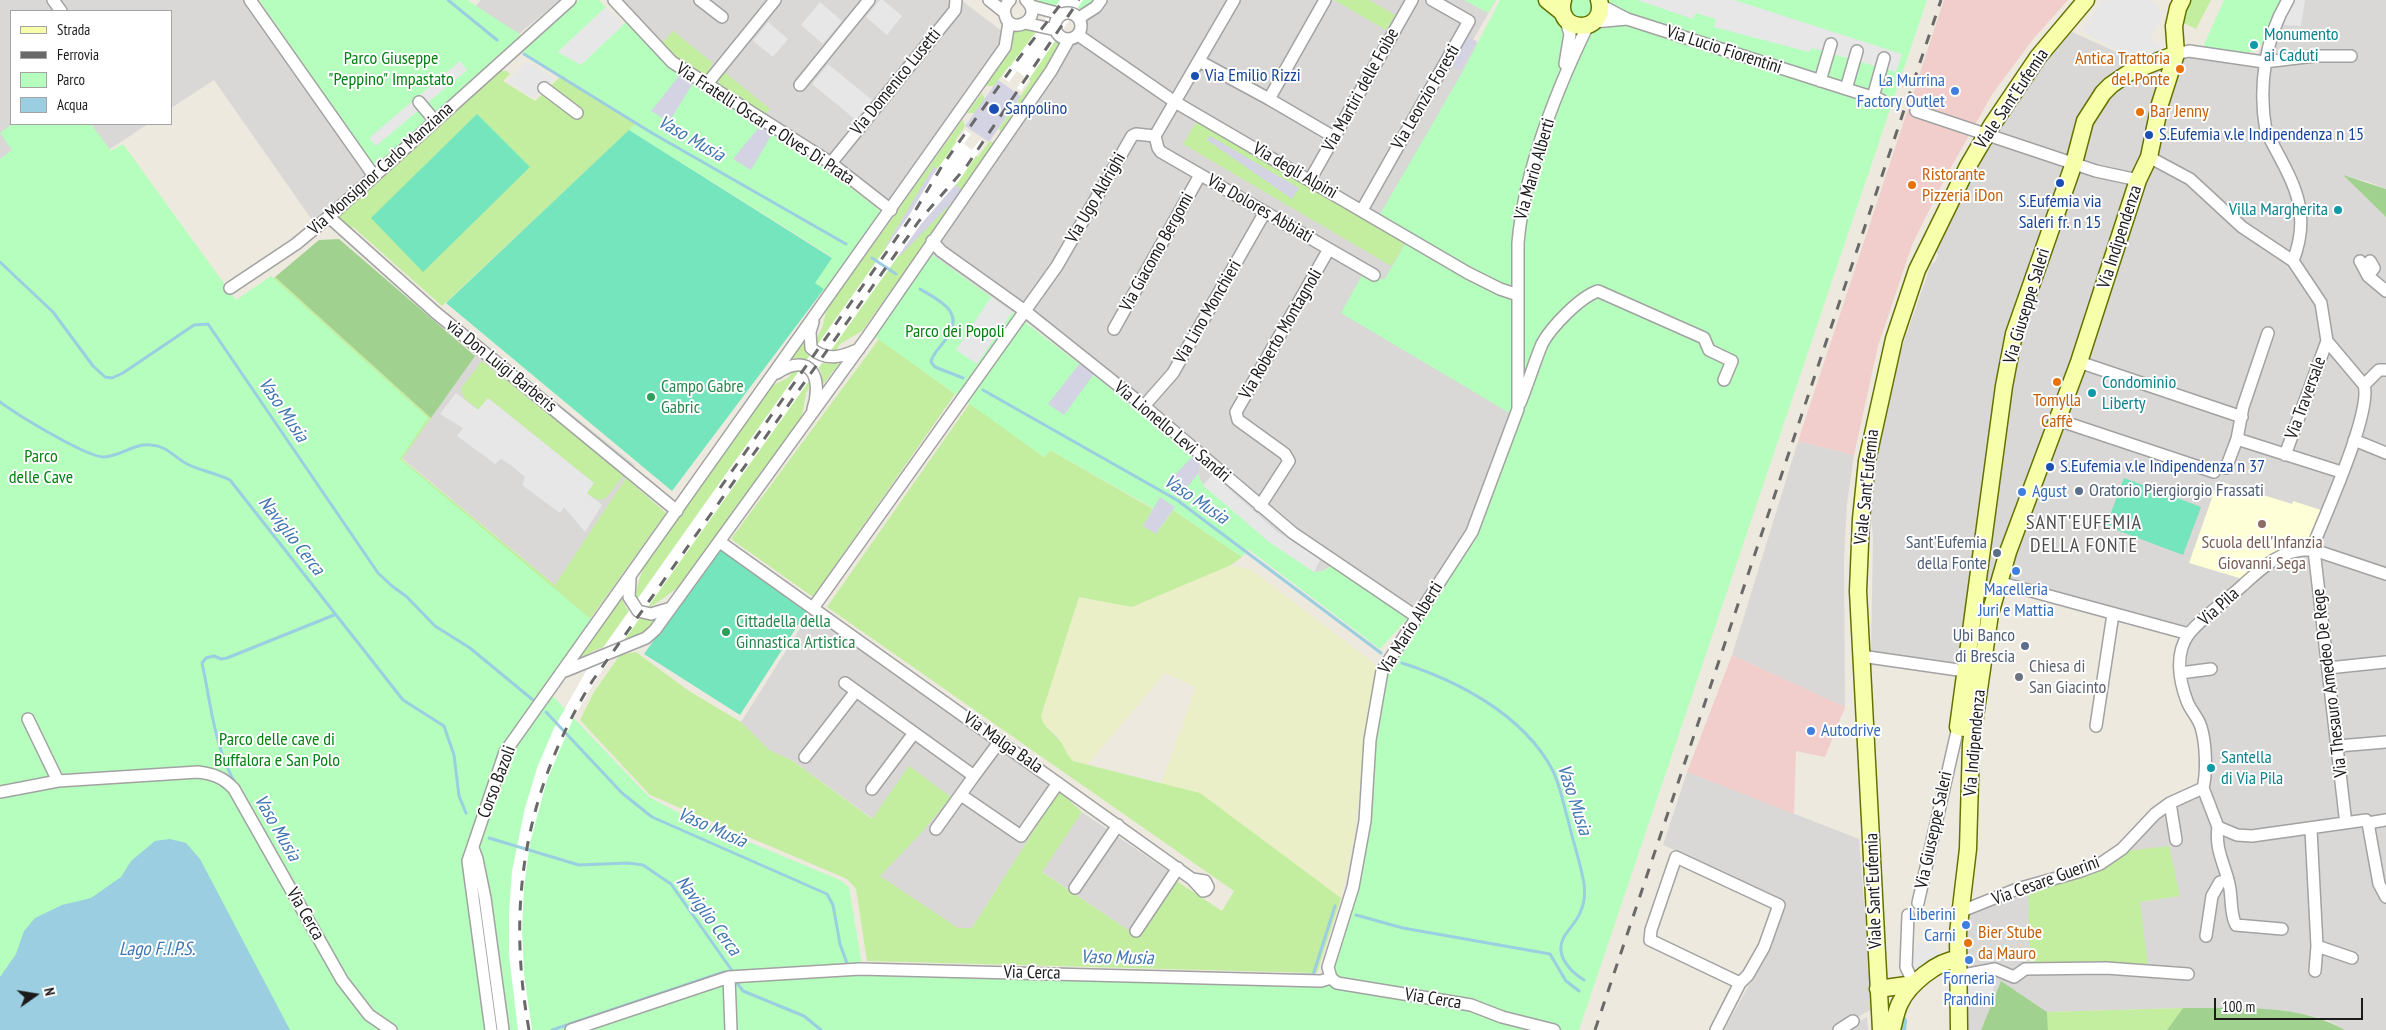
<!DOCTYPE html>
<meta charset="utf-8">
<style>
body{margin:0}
#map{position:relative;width:2386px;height:1030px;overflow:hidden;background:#eee9df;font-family:"PT Sans Narrow",sans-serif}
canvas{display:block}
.legend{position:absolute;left:10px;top:10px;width:162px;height:115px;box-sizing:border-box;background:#fff;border:1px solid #a4a4a4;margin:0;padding:6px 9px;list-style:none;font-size:15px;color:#1b1b1b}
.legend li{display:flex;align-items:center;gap:10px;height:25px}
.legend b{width:25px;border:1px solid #a4a4a4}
.north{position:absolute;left:10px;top:970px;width:50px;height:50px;-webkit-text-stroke:4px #fff;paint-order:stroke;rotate:77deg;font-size:14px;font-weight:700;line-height:20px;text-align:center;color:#1b1b1b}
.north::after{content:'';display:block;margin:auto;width:18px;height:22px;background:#1b1b1b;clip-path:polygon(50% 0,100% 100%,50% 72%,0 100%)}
.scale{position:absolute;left:2214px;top:998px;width:149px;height:22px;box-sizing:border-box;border:2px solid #1b1b1b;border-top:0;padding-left:6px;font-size:15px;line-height:18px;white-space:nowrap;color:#1b1b1b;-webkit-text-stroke:4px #fff;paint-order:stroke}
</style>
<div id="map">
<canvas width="2386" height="1030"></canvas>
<ul class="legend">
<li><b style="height:6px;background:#f8ffab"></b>Strada</li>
<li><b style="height:6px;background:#696969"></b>Ferrovia</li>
<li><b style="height:14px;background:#b5febd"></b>Parco</li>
<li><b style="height:14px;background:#9acee0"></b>Acqua</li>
</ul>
<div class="north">N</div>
<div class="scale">100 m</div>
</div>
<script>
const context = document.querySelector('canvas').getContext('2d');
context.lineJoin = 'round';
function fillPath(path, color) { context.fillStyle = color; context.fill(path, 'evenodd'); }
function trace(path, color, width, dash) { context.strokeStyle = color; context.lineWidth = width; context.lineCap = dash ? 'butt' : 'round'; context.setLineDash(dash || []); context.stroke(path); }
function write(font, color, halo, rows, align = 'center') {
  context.font = font + ' "PT Sans Narrow",sans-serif'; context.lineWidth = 4; context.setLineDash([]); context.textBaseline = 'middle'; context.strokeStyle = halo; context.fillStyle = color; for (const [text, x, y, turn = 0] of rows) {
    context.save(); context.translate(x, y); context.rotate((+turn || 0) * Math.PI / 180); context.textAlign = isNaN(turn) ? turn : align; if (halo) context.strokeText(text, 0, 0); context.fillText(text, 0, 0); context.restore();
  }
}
fillPath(new Path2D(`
 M0 0H250L374 176 317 227 214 80 171 108V11H11V124H51L0 162Z
 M481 0H560L519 34 475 7Z
 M614 0H961L1007 35 891 210 706 85Z
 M1101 0H1496L1473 40 1480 44 1379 220 1421 245 1516 414 1472 532 1417 617 1411 613 1408 618 1331 566 1323 571 1314 572 1319 559 1276 531 1213 475 1203 485 1198 474 1201 464 1140 411 1028 323 930 253 1069 39 1078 35 1081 30 1079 18Z
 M2286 0H2386V189L2369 182 2344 176 2386 217V1030H2345L2325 1019 2283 1010 2183 1008 2047 1012 2001 981 1981 1030H1964L1963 918 1993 901 2028 887 2140 902 2180 896 2126 851 2165 808 2208 788 2201 714 2196 713 2183 676 2189 629 2004 588 1978 670 1871 654 1873 536 1870 511 1876 462 1900 353 1931 264 1935 262 1938 255 1936 251 1978 156 2025 88 2070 31 2132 59 2179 47 2256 58Z
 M88 124H148L107 151Z
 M483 343 635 465 555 585 402 458Z
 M1798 441 1854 455 1847 504 1844 559 1845 707 1732 655Z
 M813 608 1059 791 972 928H958L879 876 922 832 951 797 873 819 793 761 769 750 741 722Z
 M1687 772 1859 839 1872 1009 1835 1030H1724L1769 949 1784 907 1781 905 1784 900 1663 845Z
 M1082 812 1174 875 1134 934 1041 871Z
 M1867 1017 1868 1030H1845Z`), '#d9d8d7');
fillPath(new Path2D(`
 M1944 0H2068L2034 38 1993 93 1945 178 1912 245 1878 346 1854 455 1798 441Z
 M1732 655 1845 707 1825 757 1796 751 1794 814 1687 772Z`), '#f1cecb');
fillPath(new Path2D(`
 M2218 481 2292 504 2293 501 2324 511 2310 543 2246 580 2189 563Z`), '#feffd6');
fillPath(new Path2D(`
 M1231 565 1252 570 1376 665 1353 845 1341 898 1200 794 1161 784 1196 687 1165 673 1087 765 1073 761 1067 755 1057 735 1042 724 1041 716 1079 597 1132 607Z`), '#ebefc7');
fillPath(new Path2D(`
 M1334 0H1369L1395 15 1386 30Z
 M2190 0H2211L2196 29 2182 22Z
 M1026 29 1050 33 1060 45 1050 67 1021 109 1017 101 1031 81 1009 66 994 86H986L1006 56 1011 30Z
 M673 31 713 63 705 77 675 59 662 43Z
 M498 70 506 71 510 74 503 81 535 101 561 76 637 123 442 306 353 227 350 230 338 219 339 214Z
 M723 71 770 109 763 118 714 85Z
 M982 93 985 99 975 113H967Z
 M1017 114 1002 136 999 128 1008 115Z
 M963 119 965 126 955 141 978 157 989 142 998 141 862 331 840 344 835 352 826 354 817 347 816 339 822 328 828 304 858 266Z
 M1197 121 1405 243 1391 266 1183 144Z
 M275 277 431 418 402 459 555 585 626 478 666 513 542 686 222 320Z
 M805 337C805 358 820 368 840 362L822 386 821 371C811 360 803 356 788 360Z
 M879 339 955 394 813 597 731 539Z
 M482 361 624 475 606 498 598 500 586 493 594 483 488 398 479 410 465 399 461 391 462 387Z
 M802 369 807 371 811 385 806 393 802 416 680 586C669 593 656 606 644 609L636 603C634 589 642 575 645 561L767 388 788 378 794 370Z
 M970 403 1044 457 1050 450 1153 509 1156 534 1173 510 1242 557 1231 565 1132 607 1079 597 1041 716C1043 728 1053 731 1060 741 1065 748 1067 755 1073 761L1200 793 1341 898 1317 973 867 961 856 889 847 879 650 795 580 720 594 692 620 655 636 652 689 691 741 722 769 750 793 761 872 819 909 766 951 797 922 832 880 876 958 928H972L1059 791 1082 812 1042 872 1134 934 1172 878 1222 911 1234 891 827 607Z
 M622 592C623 611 635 622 654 619 654 640 616 643 601 648 592 651 584 656 575 660Z
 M2169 846 2180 896 2140 902 2148 965 2115 963 2030 965 2028 887 2075 879 2093 872 2126 851Z
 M2183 1008 2167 1030H2048L2047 1012Z`), '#c3ee9f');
fillPath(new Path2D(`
 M2343 175 2386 189V217Z
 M339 239 475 356 431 418 275 277 319 240Z
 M2001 981 2047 1012 2048 1030H1981Z
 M2183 1008C2237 1009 2296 1002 2345 1030H2167Z`), '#a1d18f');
fillPath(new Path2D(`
 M259 0H467L527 39 384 167 372 163Z
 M579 0H599L606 7 558 52 581 64 626 22 671 69 823 166 879 210 880 219 827 291 814 283 832 257 629 130 637 122 522 51Z
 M1038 0H1100L1095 7C1077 10 1053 12 1038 0Z
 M1464 0H1496L1488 13Z
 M1500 0H1927L1579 1030H0V159L12 150 0 133 12 124H91L111 151 123 144 236 300 271 276 428 418 400 459 593 621 546 689 649 797 675 811 840 880 849 887 863 971 1324 985 1353 891 1384 672 1476 534 1518 418 1341 313 1364 272 1384 280 1411 234 1379 216 1463 71Z
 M2224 0H2282L2270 22 2264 41 2255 51 2247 53 2202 49Z
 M930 253C1024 320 1114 388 1201 464L1198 474 1203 485 1270 542 1314 572 1323 571 1331 566 1408 618 1380 649 1248 549 1242 557 1173 510 1156 534 1143 526 1153 508 1050 450 1044 457 874 336Z`), '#b5febd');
fillPath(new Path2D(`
 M477 114 530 167 423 272 371 218Z
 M629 130 832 258 815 283 824 289 672 491 446 303Z
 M2124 478 2201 507 2183 555 2106 526Z
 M721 548 807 611 740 715 644 654Z`), '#74e5bd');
fillPath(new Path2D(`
 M880 0H883L902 16 887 35 866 17Z
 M1637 0H1734L1902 54 1896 72 1812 48 1809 52 1714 27 1716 19 1696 13 1693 19Z
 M2102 0H2150L2158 5 2157 8 2164 12 2150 39 2161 46 2155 54 2130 57 2082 31Z
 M2284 0H2305L2301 26 2275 24 2271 21Z
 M820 2 842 21 823 44 801 25Z
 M606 7 623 25 581 65 558 52Z
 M768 22 788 39 773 57 753 41Z
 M460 61 467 70 376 146 369 138Z
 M527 62 554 78 534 98 507 81Z
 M828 64 872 100 856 120 812 84Z
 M991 297 1012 312 977 364 956 350Z
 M456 393 478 410 488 398 594 483 587 493 602 505 585 532 564 507 560 513 522 485 525 477 512 466 501 459 495 464 457 436 463 428 440 414Z
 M1213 475 1276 531 1320 560 1314 572 1269 542 1203 485Z
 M1904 913 1915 916 1910 955 1914 956 1917 942 1934 945 1942 958 1910 976Z
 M1996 975 1991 1000 1965 999 1967 981Z`), '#e7e7e7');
fillPath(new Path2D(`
 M1467 37 1477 41 1461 70 1451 65Z
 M680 75 693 83 669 122 651 111Z
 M998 80 1021 96 989 142 965 126Z
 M760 126 772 134 751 170 733 159Z
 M1210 136 1299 188 1292 199 1207 140Z
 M934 166 963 191 900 256 886 246Z
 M1080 363 1094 374 1064 415 1048 404Z
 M1192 457 1201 464 1198 474 1185 490 1170 480Z
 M1160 497 1175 507 1156 534 1143 526Z`), '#d4d3e3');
fillPath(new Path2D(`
 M170 839 186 843 200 859 290 1030H0V977L16 954 24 931 35 918 62 905 91 898 121 877 131 861 155 841Z`), '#9acee0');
fillPath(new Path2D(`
 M1060 0H1083L1021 91 1017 88 1025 77 1017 71 1009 82 1002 77Z
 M965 130 971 134 964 144 972 150 980 140 985 143 958 182 921 224 595 681 573 719 547 780 530 843 524 887 522 931 524 974 532 1030H518L509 955V913L512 871 525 808 537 768 554 728 585 673 910 214 933 175Z`), '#fff');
trace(new Path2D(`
 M448 0 497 40
 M524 54 652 133 846 244
 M872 258 896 274
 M0 262 53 312 93 366 105 377 112 378 123 373 194 325 208 324 378 573 392 586 407 597 435 626 470 648 533 700
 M920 289C940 301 966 312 946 339 941 347 933 352 931 362L935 367 963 378
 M983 390 1177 500 1381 653
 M0 402C16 414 86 457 104 457 121 456 134 443 151 445 167 446 174 457 187 464 201 471 216 473 230 480L403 700 444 726 454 755 459 796 466 813
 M1402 663C1458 681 1522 714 1552 769 1560 784 1563 803 1568 820 1573 841 1580 862 1584 883 1585 894 1585 903 1580 913 1576 923 1567 930 1563 939 1555 956 1571 972 1584 980
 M546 712 622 793 652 817 827 894 833 905 840 944 848 966
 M235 783C214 746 211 704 202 663L206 658 214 656 221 659 227 658 334 615
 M489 838 579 865 628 863 643 865 671 884 733 972
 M1356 915 1403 928 1550 954 1566 981 1579 991
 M1291 975H1313L1335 906
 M737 983 743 991 804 1016 821 1030
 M552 1030 724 972 777 969`), '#9acee0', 3);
trace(new Path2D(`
 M1901 1030 1902 1021`), '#9acee0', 10);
const street = new Path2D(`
 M53 0 61 11
 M250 0 374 176
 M614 0 672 62 831 163 891 210
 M700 0 722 17
 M989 0 1004 12
 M1010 0C1006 4 1003 9 1005 15 1010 37 1046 19 1026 0
 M1325 0 1269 99 1334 137
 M2288 0C2265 38 2258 87 2266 131 2289 177 2314 207 2293 261
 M1600 5 1627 19 1881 100
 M1031 6 1061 14
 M1055 26a13 13 0 1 1 26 0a13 13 0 1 1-26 0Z
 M1079 18 1096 7 1101 0
 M1565 18 1570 34 1565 64
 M1594 22 1627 19
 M1025 23 1056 30
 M1078 35 1175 102 1468 273 1500 289 1518 295
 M2176 54 2189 51 2264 62 2315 56H2351
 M1199 61 1269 99
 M1820 81 1831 44
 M706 85 775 0
 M800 85 869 0
 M544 88 577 113
 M1846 89 1857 51
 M1873 97 1884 58
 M419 102 435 121
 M1916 111 2096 171 2138 180
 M1155 136 1158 148 1161 152 1374 275
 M2149 157 2190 179 2242 227 2293 261 2321 303 2327 341 2364 385C2372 411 2327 511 2315 541L2314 550C2282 548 2264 566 2242 586 2227 600 2200 619 2188 635 2175 654 2179 680 2187 701 2190 710 2198 717 2201 727 2206 743 2207 772 2203 788
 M831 163 955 10 956 0
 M1310 180 1412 0
 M1362 210 1469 21 1432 0
 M329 217 435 312 677 511
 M932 241 941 251 1025 311 1144 406 1293 533 1417 617
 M2360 261 2368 276 2386 291
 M2368 276 2374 268 2370 261
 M230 288 296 244 331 215 570 0
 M813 322 810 332 811 348C826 362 842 357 859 349
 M1114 329 1200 175
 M2079 362 2242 417
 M777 373C811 351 823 378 813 409
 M2364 385 2379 370H2386
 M1520 403C1528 384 1534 363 1542 344 1551 327 1580 297 1598 291L1704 338 1709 350 1732 361 1724 380
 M1144 406 1173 373 1265 212
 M2058 420 2214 472
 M2237 439 2341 472
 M2354 440 2386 453
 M2285 455 2327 341
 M2226 468 2237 439 2243 407 2268 333
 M1260 506 1289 461 1285 454 1238 420 1236 412 1329 249
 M720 542 1192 879 1203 891 1206 890 1208 887 1205 881 1192 879
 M630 580 629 597 638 611 651 614 671 608
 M1998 582 2189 634
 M813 608 1057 266 1132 136 1136 134 1155 136 1234 0
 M1861 656 1965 671
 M2328 668 2386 662
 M565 671 646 638 655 630 868 336 1051 71 1069 39
 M2180 673 2211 669
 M845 683 974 776 1000 741
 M28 719 58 781
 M2096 726 2113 614
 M2338 746 2386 742
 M805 757 856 691
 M2203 788 2218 827 2237 835 2252 836 2366 820 2368 823 2379 884 2386 897
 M872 789 914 733
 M0 792 58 781 198 772C213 774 223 777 234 789L342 980 369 1015 391 1030
 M961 795 1021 836 1058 783
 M2170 803 2176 840
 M2345 816 2314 550 2386 574
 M2368 823 2386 820
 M2218 827C2215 848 2223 861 2228 880 2233 895 2229 912 2236 925L2282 929
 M936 829 974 776
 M2311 830 2317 946 2315 971
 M473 848 477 859 485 898 503 1030
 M1075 888 1118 825
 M1918 903 1958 727
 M1961 910 1967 909 2017 889 2078 872 2100 864 2122 849 2155 814 2170 803 2203 788
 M1908 915 1906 967 1914 984
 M1136 931 1178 868
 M2206 936 2212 896 2220 882 2228 880
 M2317 946 2352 958
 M1958 976 1995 969 2014 977 2025 969 2106 968 2188 974
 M729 977 731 1030
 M1331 978 1328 967 1353 887 1365 821 1370 740 1382 671 1472 532 1518 409V243C1524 172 1557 89 1588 25
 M491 1030 468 861 505 752 1005 47 1009 22
 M571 1030 729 977 860 969 1321 981 1331 978 1337 983 1471 1005 1502 1017 1554 1030
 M1716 1030 1740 983 1748 975 1764 947 1779 905 1676 857 1651 930 1650 940 1740 983
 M1839 1030 1853 1021`);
const secondary = new Path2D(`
 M1547 0 1562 12
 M1563 0C1554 34 1608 35 1599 0
 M1973 729 1958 727 2004 386 2014 334 2074 163 2085 121 2103 93 2111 85 2130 72 2176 54
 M1878 989 1914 984
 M1881 1030 1858 591 1861 519 1867 461 1894 339 1917 270 1968 166 1992 125 2038 57 2086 0
 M1892 1030C1894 1022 1896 1011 1900 1003 1909 984 1937 961 1958 959
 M1959 1030 1958 933 1968 849 1971 744 1990 614 2008 552 2079 362 2138 180 2149 157 2160 104 2176 54 2174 26 2178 8 2182 0`);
trace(street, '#a2a2a2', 14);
trace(secondary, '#637300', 19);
trace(street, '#fff', 11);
trace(secondary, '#f8ffab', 16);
trace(new Path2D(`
 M720 488 912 216 942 166 1019 58 1064 0
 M529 1030C506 903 525 790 593 680L919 221 966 167 1079 0
 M1595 1030 1941 0`), '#696969', 3, [10, 10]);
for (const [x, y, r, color] of [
 [2254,45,5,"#0f9aa8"],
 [2180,69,5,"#e8710a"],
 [1195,76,5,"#1a4fb4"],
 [1955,91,5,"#3f7fe0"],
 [994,109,6,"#1a4fb4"],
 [2140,112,5,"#e8710a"],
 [2149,135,5,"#1a4fb4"],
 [2060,183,5,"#1a4fb4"],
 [1912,185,5,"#e8710a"],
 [2338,210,5,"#0f9aa8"],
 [2057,382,5,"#e8710a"],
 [2092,393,5,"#0f9aa8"],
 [651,397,5,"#2e9e5b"],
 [2050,467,5,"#1a4fb4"],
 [2079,491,5,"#5c6f8a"],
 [2022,492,5,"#3f7fe0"],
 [2262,524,5,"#8d6e63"],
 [1997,553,5,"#5c6f8a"],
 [2016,571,5,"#3f7fe0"],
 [726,632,5,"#2e9e5b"],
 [2025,646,5,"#5c6f8a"],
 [2019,677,5,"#6b7280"],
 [1811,731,5,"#3f7fe0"],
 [2211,768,5,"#0f9aa8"],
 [1966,925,5,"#3f7fe0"],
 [1968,943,5,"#e8710a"],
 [1969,960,5,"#3f7fe0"]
]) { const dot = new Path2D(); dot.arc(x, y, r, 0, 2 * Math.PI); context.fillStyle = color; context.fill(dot); trace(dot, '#fff', 2); }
write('18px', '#0d838f', '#fff', [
 ["Monumento",2264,35],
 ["ai Caduti",2264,56],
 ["Villa Margherita",2328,210,"right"],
 ["Condominio",2102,383],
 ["Liberty",2102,404],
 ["Santella",2221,758],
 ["di Via Pila",2221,779]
], 'left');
write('18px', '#1b1b1b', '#fff', [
 ["Via Lucio Fiorentini",1724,50,18],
 ["Via Domenico Lusetti",896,82,-51],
 ["Via Martiri delle Foibe",1361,90,-61],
 ["Via Leonzio Foresti",1426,97,-60],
 ["Viale Sant'Eufemia",2012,99,-56],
 ["Via Fratelli Oscar e Olves Di Prata",765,124,33],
 ["Via Monsignor Carlo Manziana",381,169,-42],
 ["Via Mario Alberti",1535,169,-74],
 ["Via degli Alpini",1295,171,30],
 ["Via Ugo Aldrighi",1096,198,-60],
 ["Via Dolores Abbiati",1260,209,30],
 ["Via Indipendenza",2120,237,-72],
 ["Via Giacomo Bergomi",1157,252,-61],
 ["Via Giuseppe Saleri",2027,306,-73],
 ["Via Lino Monchieri",1208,312,-60],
 ["Via Roberto Montagnoli",1281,334,-60],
 ["via Don Luigi Barberis",501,366,39],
 ["Via Traversale",2306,398,-70],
 ["Via Lionello Levi Sandri",1172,432,40],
 ["Viale Sant'Eufemia",1867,487,-84],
 ["Via Pila",2219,607,-42],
 ["Via Mario Alberti",1411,628,-58],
 ["Via Thesauro Amedeo De Rege",2330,683,-97],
 ["Via Malga Bala",1003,743,35],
 ["Via Indipendenza",1975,743,-85],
 ["Corso Bazoli",497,782,-69],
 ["Via Giuseppe Saleri",1934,830,-78],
 ["Via Cesare Guerini",2046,881,-20],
 ["Viale Sant'Eufemia",1874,891,-92],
 ["Via Cerca",305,914,60],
 ["Via Cerca",1032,973,1],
 ["Via Cerca",1433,999,9]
]);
write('18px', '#028010', '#fff', [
 ["Parco Giuseppe",391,59],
 ["\"Peppino\" Impastato",391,80],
 ["Parco dei Popoli",955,332],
 ["Parco",41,457],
 ["delle Cave",41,478],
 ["Parco delle cave di",277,740],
 ["Buffalora e San Polo",277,761]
]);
write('18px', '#c56008', '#fff', [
 ["Antica Trattoria",2170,59,"right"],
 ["del Ponte",2170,80,"right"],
 ["Bar Jenny",2150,112],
 ["Ristorante",1922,175],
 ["Pizzeria iDon",1922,196],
 ["Tomylla",2057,401,"center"],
 ["Caffè",2057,422,"center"],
 ["Bier Stube",1978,933],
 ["da Mauro",1978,954]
], 'left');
write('18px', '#164399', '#fff', [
 ["Via Emilio Rizzi",1205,76],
 ["Sanpolino",1005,109],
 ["S.Eufemia v.le Indipendenza n 15",2159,135],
 ["S.Eufemia via",2060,202,"center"],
 ["Saleri fr. n 15",2060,223,"center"],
 ["S.Eufemia v.le Indipendenza n 37",2060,467]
], 'left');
write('18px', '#366cbe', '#fff', [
 ["La Murrina",1945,81],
 ["Factory Outlet",1945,102],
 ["Agust",2032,492,"left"],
 ["Macelleria",2016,590,"center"],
 ["Juri e Mattia",2016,611,"center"],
 ["Autodrive",1821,731,"left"],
 ["Liberini",1956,915],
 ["Carni",1956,936],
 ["Forneria",1969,979,"center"],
 ["Prandini",1969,1000,"center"]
], 'right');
write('18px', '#27864d', '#fff', [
 ["Campo Gabre",661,387],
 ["Gabric",661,408],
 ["Cittadella della",736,622],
 ["Ginnastica Artistica",736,643]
], 'left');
write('18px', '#4e5e75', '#fff', [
 ["Oratorio Piergiorgio Frassati",2089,491,"left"],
 ["Sant'Eufemia",1987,543],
 ["della Fonte",1987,564],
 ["Ubi Banco",2015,636],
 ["di Brescia",2015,657]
], 'right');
write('18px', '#785e54', '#fff', [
 ["Scuola dell'Infanzia",2262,543],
 ["Giovanni Sega",2262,564]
]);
write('18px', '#5b616d', '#fff', [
 ["Chiesa di",2029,667],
 ["San Giacinto",2029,688]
], 'left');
write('italic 19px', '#4075b1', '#fff', [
 ["Vaso Musia",691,139,30],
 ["Vaso Musia",283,410,56],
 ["Vaso Musia",1196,500,34],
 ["Naviglio Cerca",291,536,52],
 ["Vaso Musia",1574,800,72],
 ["Vaso Musia",277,828,60],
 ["Vaso Musia",712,828,24],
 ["Naviglio Cerca",708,916,53],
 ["Lago F.I.P.S.",157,950],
 ["Vaso Musia",1117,958,1]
]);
context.letterSpacing = '1px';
write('20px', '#4e4e4e', '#fff', [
 ["SANT'EUFEMIA",2084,523],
 ["DELLA FONTE",2084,546]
]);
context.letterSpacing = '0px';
</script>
